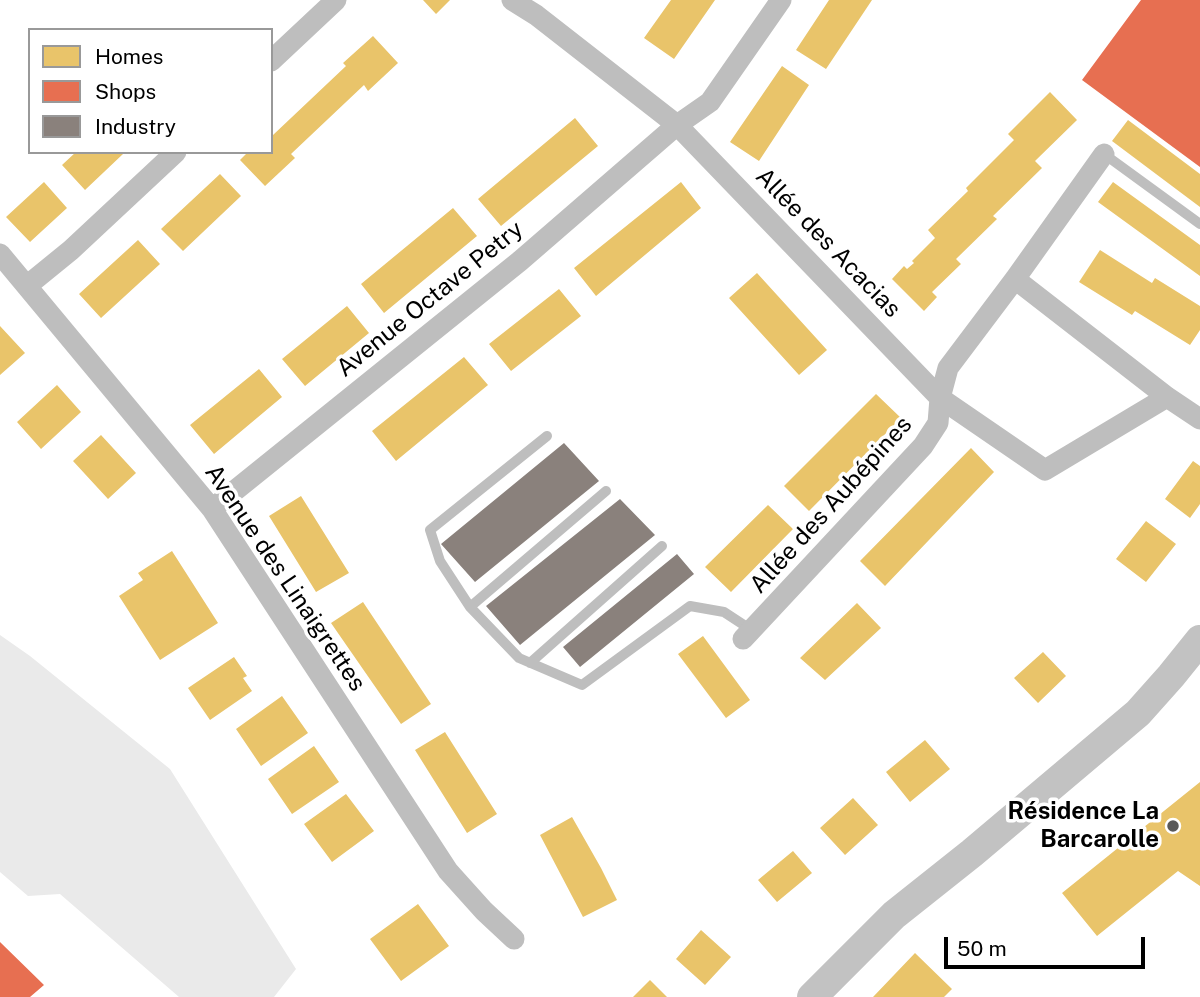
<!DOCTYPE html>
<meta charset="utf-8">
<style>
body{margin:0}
#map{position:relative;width:1200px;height:997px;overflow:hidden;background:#fff;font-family:"Public Sans",sans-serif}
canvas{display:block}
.legend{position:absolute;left:28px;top:28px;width:245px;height:126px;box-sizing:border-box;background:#fff;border:2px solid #999;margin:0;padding:9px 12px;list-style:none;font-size:21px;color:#000}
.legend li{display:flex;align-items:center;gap:14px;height:35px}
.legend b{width:35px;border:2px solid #999}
.scale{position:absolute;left:944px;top:937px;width:201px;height:32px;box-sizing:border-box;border:4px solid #000;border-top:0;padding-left:9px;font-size:21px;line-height:24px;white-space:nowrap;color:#000;-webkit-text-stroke:5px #fff;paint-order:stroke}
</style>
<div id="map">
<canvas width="1200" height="997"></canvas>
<ul class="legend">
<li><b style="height:19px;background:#e9c46a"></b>Homes</li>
<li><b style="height:19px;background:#e76f51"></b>Shops</li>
<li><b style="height:19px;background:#8a817c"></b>Industry</li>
</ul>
<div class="scale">50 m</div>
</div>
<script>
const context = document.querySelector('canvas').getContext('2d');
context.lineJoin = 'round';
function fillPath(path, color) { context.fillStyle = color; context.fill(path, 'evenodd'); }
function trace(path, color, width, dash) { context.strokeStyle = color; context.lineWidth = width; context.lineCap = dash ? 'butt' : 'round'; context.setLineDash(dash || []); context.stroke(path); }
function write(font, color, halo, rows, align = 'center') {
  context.font = font + ' "Public Sans",sans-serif'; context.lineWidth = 7; context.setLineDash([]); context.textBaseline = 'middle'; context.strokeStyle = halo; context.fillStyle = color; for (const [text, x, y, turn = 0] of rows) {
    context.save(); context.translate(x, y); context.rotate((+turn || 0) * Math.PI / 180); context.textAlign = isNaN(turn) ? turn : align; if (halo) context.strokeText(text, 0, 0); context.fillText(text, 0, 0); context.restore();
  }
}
fillPath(new Path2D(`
 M0 635 30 656 170 769 296 969 274 997H179L60 894 28 896 0 872Z`), '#eaeaea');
fillPath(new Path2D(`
 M423 0H450L436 14Z
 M671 0H715L674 59 644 38Z
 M829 0H872L826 69 796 50Z
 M373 36 398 63 368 91 364 85 291 154 295 158 265 186 240 160 248 152H271V133L273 135 346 66 343 63Z
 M782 66 809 85 759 161 730 142Z
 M1050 92 1077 120 1035 161 1042 168 993 216 997 219 956 259 961 264 932 292 937 297 924 311 892 279 904 266 907 269 914 263 912 261 935 238 928 230 968 191 966 188 1014 140 1008 134Z
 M575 118 598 146 501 226 478 199Z
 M1128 120 1200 174V207L1112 141Z
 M76 152H122L123 154 85 190 62 165Z
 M220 174 241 196 183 251 161 229Z
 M44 182 67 208 30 242 6 217Z
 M681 182 701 208 596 296 574 268Z
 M1113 182 1200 245V276L1098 202Z
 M453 208 477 236 384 313 361 284Z
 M138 240 160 264 101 318 79 294Z
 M1100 250 1152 283 1155 278 1200 306V330L1190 345 1135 311 1132 315 1079 282Z
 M757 273 827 350 799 375 729 298Z
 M559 289 581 316 511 371 489 344Z
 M347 306 369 333 305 386 282 359Z
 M0 326 25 353 0 375Z
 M464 357 488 385 396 461 372 431Z
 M259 369 282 397 214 454 190 425Z
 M57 385 81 412 41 449 17 422Z
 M876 394 901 418 809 511 784 486Z
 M101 435 136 473 108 499 73 461Z
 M971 448 994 472 885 586 860 561Z
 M1193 461 1200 466V504L1190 518 1165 499Z
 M301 496 349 573 316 592 269 516Z
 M768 505 793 529 731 592 705 567Z
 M1146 521 1176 544 1146 582 1116 559Z
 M172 551 218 623 160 660 119 596 143 580 138 573Z
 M363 602 431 704 401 724 331 623Z
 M857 603 881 628 825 680 800 658Z
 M703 636 750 700 726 718 678 654Z
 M1043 652 1066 676 1038 703 1014 678Z
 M234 657 247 676 243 678 252 691 210 720 188 688Z
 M282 696 308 733 261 766 236 729Z
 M445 732 497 814 467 833 415 750Z
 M925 740 950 769 910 802 886 772Z
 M314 746 339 782 292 814 268 779Z
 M1200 782V886L1178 871 1097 936 1062 893Z
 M346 794 374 831 332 862 304 824Z
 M853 798 878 825 845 855 820 828Z
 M572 817 601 868 617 900 583 917 540 835Z
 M793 851 812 873 777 902 758 880Z
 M418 904 449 946 401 981 370 939Z
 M701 930 731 957 705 985 676 959Z
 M915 953 952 989 944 997H873Z
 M650 980 667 997H633Z`), '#e9c46a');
fillPath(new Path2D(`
 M1141 0H1200V167L1082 80Z
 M0 942 44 985 30 997H0Z`), '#e76f51');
fillPath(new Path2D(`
 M564 443 599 481 475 582 441 544Z
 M620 499 655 535 520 645 486 606Z
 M677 554 694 574 580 667 563 647Z`), '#8a817c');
trace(new Path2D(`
 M1104 154 1200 224
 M547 436 430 530 440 561 470 607 519 658 582 685 690 606 724 612 753 631
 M470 607 606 491
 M530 663 662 546`), '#bebebe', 10);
trace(new Path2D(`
 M512 0 536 15 677 125 940 398 1045 470 1167 397
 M271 61 336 0
 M0 254 212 509 448 871 484 911 514 939
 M1015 279 1167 397 1200 419
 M28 285 71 250 176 152
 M212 509 520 261 677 125 710 102 781 0
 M743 639 923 446 938 423 940 398 948 368 1015 279 1104 154`), '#bebebe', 21);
trace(new Path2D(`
 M812 997 894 915 972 853 1138 713 1171 676 1200 640`), '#c2c2c2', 30);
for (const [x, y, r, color] of [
 [1173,826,7,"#595959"]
]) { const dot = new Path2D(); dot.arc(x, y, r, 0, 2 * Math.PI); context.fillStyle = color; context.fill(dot); trace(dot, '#fff', 2.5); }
write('24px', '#000', '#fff', [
 ["Allée des Acacias",828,243,46],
 ["Avenue Octave Petry",430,299,-39],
 ["Allée des Aubépines",831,505,-48],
 ["Avenue des Linaigrettes",285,578,56]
]);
write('bold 24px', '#000', '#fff', [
 ["Résidence La",1159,812],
 ["Barcarolle",1159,840]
], 'right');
</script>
